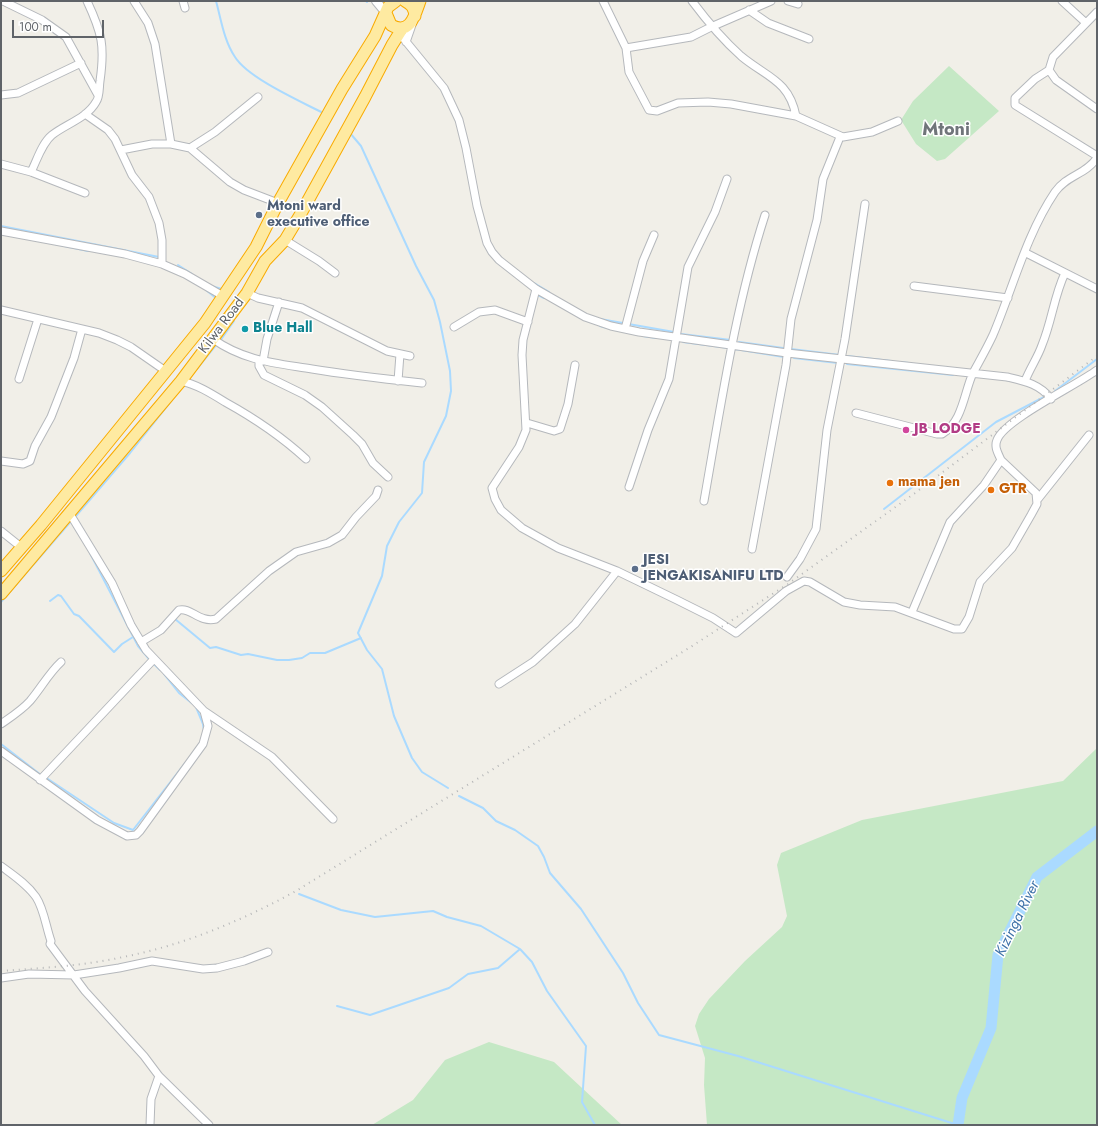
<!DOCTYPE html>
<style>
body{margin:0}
#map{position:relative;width:1098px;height:1126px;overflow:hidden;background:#f1efe8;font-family:Jost,sans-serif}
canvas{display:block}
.frame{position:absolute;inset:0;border:2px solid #5f6368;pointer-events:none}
.scale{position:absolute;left:12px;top:20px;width:92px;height:18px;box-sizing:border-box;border:2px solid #5f6368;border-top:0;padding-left:5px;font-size:12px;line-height:14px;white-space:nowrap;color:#5f6368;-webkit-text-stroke:3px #fff;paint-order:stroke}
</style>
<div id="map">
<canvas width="1098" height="1126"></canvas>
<div class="frame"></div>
<div class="scale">100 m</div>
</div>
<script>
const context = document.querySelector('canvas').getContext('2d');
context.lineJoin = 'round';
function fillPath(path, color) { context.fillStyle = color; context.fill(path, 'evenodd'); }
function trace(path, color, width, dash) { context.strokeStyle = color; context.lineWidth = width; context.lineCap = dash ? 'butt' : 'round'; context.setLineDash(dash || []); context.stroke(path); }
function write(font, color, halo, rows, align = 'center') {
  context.font = font + ' Jost,sans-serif'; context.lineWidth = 3; context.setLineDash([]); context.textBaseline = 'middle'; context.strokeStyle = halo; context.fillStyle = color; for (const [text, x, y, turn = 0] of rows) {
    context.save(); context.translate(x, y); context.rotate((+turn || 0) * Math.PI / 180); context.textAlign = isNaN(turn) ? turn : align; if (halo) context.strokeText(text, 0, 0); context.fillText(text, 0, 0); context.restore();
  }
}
fillPath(new Path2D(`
 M949 66 999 111 945 159 937 161 916 144 901 120 913 101Z
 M1097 748V1125H707L704 1085 705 1058 695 1026 699 1014 709 999 745 961 782 927 787 916 777 865 781 853 862 820 1063 781Z
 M489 1042 554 1062 622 1125H372L413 1100 445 1060Z`), '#c5e8c5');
trace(new Path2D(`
 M216 1C221 19 224 41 235 57 248 78 300 101 323 113
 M366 1 367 2
 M350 133 361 146 416 266 434 300 440 322 450 371 451 391 446 416 424 462 422 493 399 522 387 546 382 576 358 633 367 650 382 669 394 716 412 758 422 772 448 788
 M1 226 159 257
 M55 244 88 251
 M178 265 192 274
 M534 283 549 292
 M211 286 222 289
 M206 290 217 299
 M536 294 544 298
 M600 319 674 332
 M600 326 611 329
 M681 334 731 340
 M643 336 656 338
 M220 341 234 321
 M683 342 729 348
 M739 342 783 348
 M735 349 784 357
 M791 349 840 355
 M847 356 891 361
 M794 358 838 363
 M898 362 909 363
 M847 364 953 375
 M197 369 217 344
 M1055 391 1097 359
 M884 509 996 422 1046 396
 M75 517 130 453 172 400
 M90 553 138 646 150 660
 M50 601 58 595 61 596 74 614 79 616 114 652 122 644 133 637
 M1 602 72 520
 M175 619 210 648 216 647 241 655 248 654 277 660H289L302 658 310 653H325L361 638
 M153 663 160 670
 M164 674 179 693 193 704
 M196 707 203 724 204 731
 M1 744 41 775
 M45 777 114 823 133 830 186 762
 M459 796 483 808 496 821 515 830 538 846 544 857 550 873 581 909 623 973 638 1003 659 1035 738 1056 958 1125
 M299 894 341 910 375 917 433 911 447 917 481 926 520 949 532 962 547 991 586 1046 582 1102 595 1125
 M337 1006 370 1015 449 988 468 974 498 968 520 949`), '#aadaff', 2);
trace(new Path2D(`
 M958 1125 962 1098 991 1028 998 955 1037 877 1097 831`), '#aadaff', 11);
const minor = new Path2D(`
 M3 1 42 20 66 37 98 95
 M134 1 148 23 155 44 171 144
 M183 1 185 8
 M603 1 626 48 629 72 649 110 657 111 678 103 708 102 731 104 796 116 843 137 872 132 898 121
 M692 1C707 21 722 39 741 56 766 77 789 80 796 116
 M788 1 798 4
 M1062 1 1086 23
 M749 10 768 23 809 39
 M1097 12 1053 57 1049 70 1056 80 1097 109
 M399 33 444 88 459 120 466 148 477 206 487 243 492 252 499 260 536 289 585 317 611 326 639 332 787 353 1007 377C1024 381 1040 384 1051 399
 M406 42 413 22
 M626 48 691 37 711 27 771 1
 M1049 70 1035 79 1015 98V105L1097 156
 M1 95 18 93 81 63
 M85 114 108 130 115 139 132 175 149 197 159 223 162 240V264
 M190 148 215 132 258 97
 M121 150 152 144H171L190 148 230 182 244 190 278 203
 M1 164 31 172 85 193
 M31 172C37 160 42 143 52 135 66 124 87 118 96 102 100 97 99 87 100 81 105 46 102 33 87 1
 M1 231 125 254 162 264 185 274 223 296
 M285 240 319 261 335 273
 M1026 253 1097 289
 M914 286 1008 298
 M536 289 523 340 522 355 526 430 519 447 492 488 495 499 501 510 522 528 558 548 617 571 677 600 713 618 736 633 786 591 804 581 810 582 844 602 860 605 895 607 954 629H962L969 617 980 582 1012 548 1031 515 1037 504 1036 493 1001 460C998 453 994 447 997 440 1004 420 1077 385 1097 370
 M247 293 258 298 302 308 387 351 410 356
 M1 310 99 333 117 340 131 347 167 372
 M454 327 479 312 495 310 528 322
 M625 329 643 261 654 235
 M213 339C244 361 275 363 312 369 348 375 385 379 422 383
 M259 361V366L264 375 305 395 322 407 353 435 362 444 373 463 388 477
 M263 361 267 339 279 302
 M19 379 38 319
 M181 381C196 384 212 394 225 402 254 418 281 436 306 459
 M398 381 400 354
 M1025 381C1030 368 1038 357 1042 345 1052 321 1054 296 1065 273
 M856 413 937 434H942C963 422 964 392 973 373 980 360 987 348 993 335 1013 288 1026 235 1055 192 1067 175 1085 175 1097 158
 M527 423 554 431 560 429 568 404 575 365
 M1 461 23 464 30 461 35 446 51 417 74 358 82 329
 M629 487 648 430 669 379 688 267 715 212 727 179
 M1038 499 1089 435
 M704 501C721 405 735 308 765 215
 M70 514 112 583 131 625 146 650 204 711 272 757 333 819
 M1 531 21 547
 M752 549 786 365 791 319 817 220 823 179 840 137
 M787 577 800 559 816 529 827 430 845 339 865 204
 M912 612 950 522 984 485 1001 460
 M141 642 161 630 179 610C191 607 199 623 216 619L269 571 296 552 328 543 342 535 356 517 376 496 378 490
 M499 684 533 662 575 624 617 571
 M1 724C11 717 22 710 30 701 41 688 49 673 61 662
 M1 751 97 820 127 836 136 835 140 831 203 744 208 726 204 711
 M40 780 154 659
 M1 866C13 875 27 884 36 897 44 909 46 927 51 941L50 944 85 991 144 1056 159 1076 209 1125
 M1 978 29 974 74 975 119 968 152 961 203 969 217 968 244 961 268 952
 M150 1125 151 1099 159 1076`);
const tertiary = new Path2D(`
 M376 1 386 13`);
const trunk = new Path2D(`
 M405 1C412 5 414 8 415 16
 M386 13 391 25C410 36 415 15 420 1
 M1 571 41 525 205 323 256 247 278 203 342 89 375 36 388 7 396 1
 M1 594 181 381 247 293 265 261 285 240 300 215 365 97 392 45 402 29`);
trace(minor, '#b5b8bc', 9);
trace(tertiary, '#b5b8bc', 10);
trace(trunk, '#f9ab00', 13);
trace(minor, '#fff', 7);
trace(tertiary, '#fff', 8);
trace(trunk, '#feeaa1', 11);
trace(new Path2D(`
 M1 971C41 968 83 966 123 957 184 945 241 921 296 891L689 648 788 584 915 493 1097 356`), '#b6b7b8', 2, [1, 5]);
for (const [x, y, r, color] of [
 [259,215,4,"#5c6f8a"],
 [245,329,4,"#0f9aa8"],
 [906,430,4,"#d1479c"],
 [890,483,4,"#e8710a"],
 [991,490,4,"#e8710a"],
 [635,569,4,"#5c6f8a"]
]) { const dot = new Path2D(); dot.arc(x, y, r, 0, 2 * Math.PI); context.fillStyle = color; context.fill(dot); trace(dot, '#fff', 1.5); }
write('bold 14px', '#4e5e75', '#fff', [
 ["Mtoni ward",267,207],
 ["executive office",267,223],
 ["JESI",643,561],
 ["JENGAKISANIFU LTD",643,577]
], 'left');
write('14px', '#5f6368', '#fff', [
 ["Kilwa Road",222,326,-53]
]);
write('bold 14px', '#0d838f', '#fff', [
 ["Blue Hall",253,329]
], 'left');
write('bold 14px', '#b23c85', '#fff', [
 ["JB LODGE",914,430]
], 'left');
write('bold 14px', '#c56008', '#fff', [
 ["mama jen",898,483],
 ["GTR",999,490]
], 'left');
write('italic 15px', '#4174aa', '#fff', [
 ["Kizinga River",1018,919,-64]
]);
write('bold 18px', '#70757a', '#fff', [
 ["Mtoni",946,131]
]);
</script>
